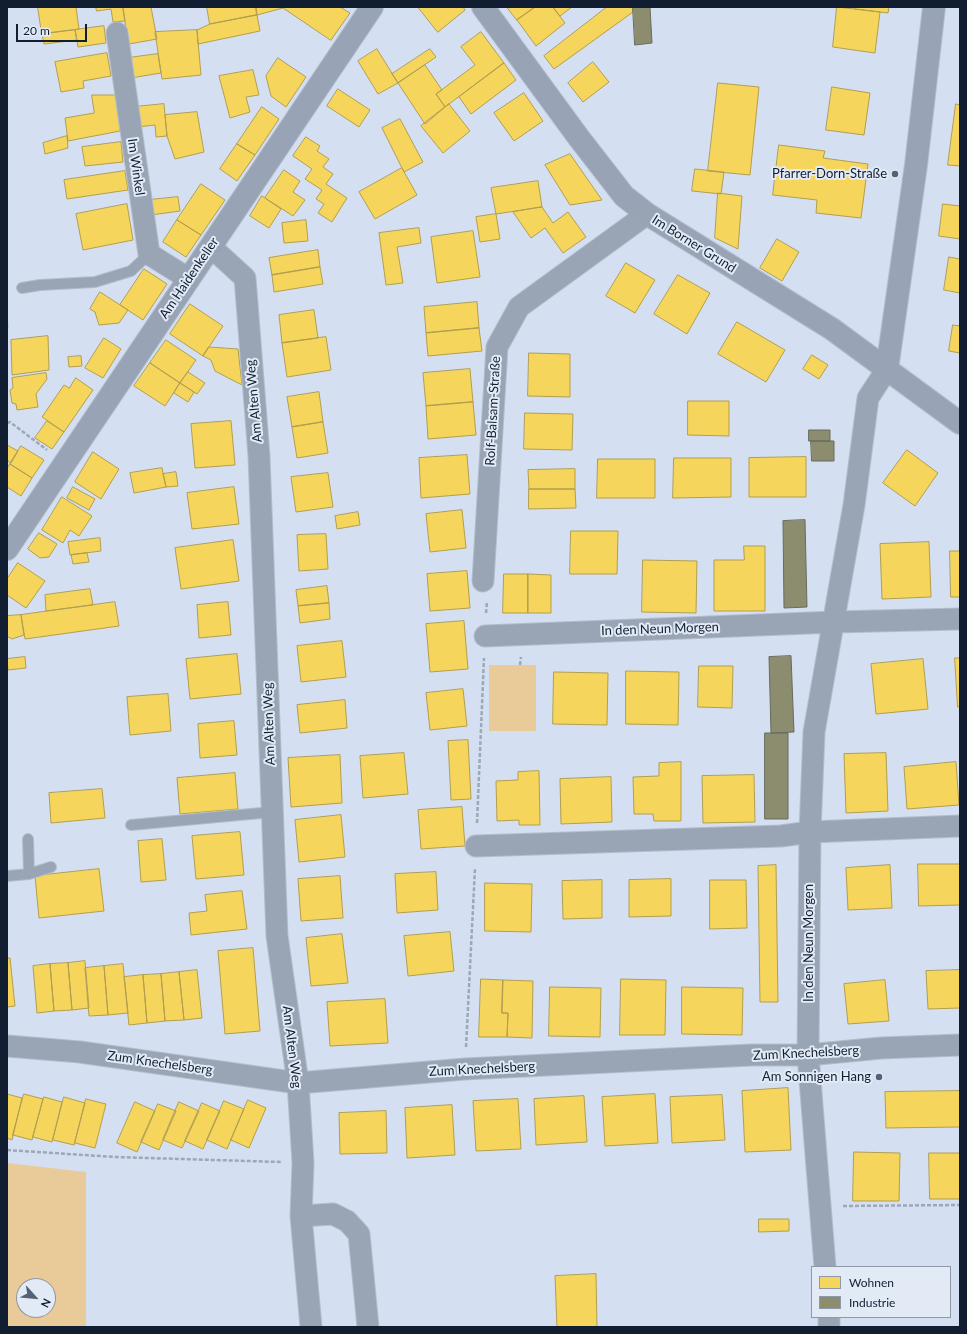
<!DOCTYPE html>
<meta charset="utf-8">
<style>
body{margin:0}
#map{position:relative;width:967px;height:1334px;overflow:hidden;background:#d4e0f2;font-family:Lato,sans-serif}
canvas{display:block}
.frame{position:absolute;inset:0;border:8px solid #111e32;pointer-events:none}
.legend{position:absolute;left:811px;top:1266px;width:140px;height:52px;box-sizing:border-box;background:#e2eaf5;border:1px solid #8e98a7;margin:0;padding:5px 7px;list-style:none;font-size:12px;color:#111e32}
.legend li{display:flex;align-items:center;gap:8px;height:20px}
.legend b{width:20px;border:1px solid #8e98a7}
.north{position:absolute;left:16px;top:1278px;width:40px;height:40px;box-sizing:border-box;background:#e2eaf5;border:1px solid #8e98a7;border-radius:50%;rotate:117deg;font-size:11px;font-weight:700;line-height:16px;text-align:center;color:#111e32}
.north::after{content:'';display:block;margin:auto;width:14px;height:18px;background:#556275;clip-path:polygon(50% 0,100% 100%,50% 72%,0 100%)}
.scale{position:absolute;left:16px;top:24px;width:71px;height:18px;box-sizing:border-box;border:2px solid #111e32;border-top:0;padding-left:5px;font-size:12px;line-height:14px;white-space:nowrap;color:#111e32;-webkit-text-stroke:3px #e2eaf5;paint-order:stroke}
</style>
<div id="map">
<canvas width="967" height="1334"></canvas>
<div class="frame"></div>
<ul class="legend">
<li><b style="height:11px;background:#f6d55c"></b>Wohnen</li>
<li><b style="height:11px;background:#8c8c6e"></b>Industrie</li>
</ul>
<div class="north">N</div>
<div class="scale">20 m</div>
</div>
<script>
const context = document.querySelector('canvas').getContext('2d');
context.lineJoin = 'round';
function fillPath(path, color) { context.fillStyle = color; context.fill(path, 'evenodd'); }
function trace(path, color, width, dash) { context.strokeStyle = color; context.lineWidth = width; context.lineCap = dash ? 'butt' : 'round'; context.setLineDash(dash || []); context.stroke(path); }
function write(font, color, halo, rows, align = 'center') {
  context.font = font + ' Lato,sans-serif'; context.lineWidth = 4; context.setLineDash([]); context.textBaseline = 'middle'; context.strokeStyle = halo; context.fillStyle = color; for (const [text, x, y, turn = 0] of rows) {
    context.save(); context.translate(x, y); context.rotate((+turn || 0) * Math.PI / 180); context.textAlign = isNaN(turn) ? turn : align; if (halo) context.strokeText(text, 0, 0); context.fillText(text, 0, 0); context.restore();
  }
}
fillPath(new Path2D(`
 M489 665H536V731H489Z
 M7 1163 86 1172V1327H7ZM24 1286H48V1310H24Z`), '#e8cb99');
const homes = new Path2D(`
 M38 7H76L79 29 42 34Z
 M96 7H123L125 21 113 22 111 9 97 11Z
 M123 7H151L157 39 129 44Z
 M207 7H256L257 15 210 24Z
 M256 7H282L283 8 257 15Z
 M282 7H340L350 13 331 40Z
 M418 7H463L465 10 438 32Z
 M507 7H535L517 20Z
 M535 7H553L565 23 536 46 517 20Z
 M553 7H572L560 16Z
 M607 7H633V12L554 69 544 56Z
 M837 7 880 12 875 53 833 47Z
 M855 7H889L888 13 855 9Z
 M257 15 260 31 198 44 197 30 210 24Z
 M104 26 106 43 78 47 75 30Z
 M75 30 77 40 44 44 42 34Z
 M197 30 201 75 162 79 155 32Z
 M481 32 504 63 445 107 436 94 475 65 461 47Z
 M377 49 398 83 378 94 358 61Z
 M430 49 436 57 398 83 392 74Z
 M107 53 111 76 83 81 84 88 61 92 55 62Z
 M158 54 161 73 131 78 128 58Z
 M278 58 306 77 286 107 271 96 266 76Z
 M593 62 609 82 583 102 568 83Z
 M504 63 516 80 471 114 459 97Z
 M425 65 442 90 436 94 445 107 425 124 398 83Z
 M253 70 259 95 246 97 250 112 230 118 219 76Z
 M718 83 759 87 750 175 708 171Z
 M832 87 870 93 864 135 826 130Z
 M338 89 370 110 359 127 327 106Z
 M524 93 543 121 514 141 494 113Z
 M92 95H116L120 131 68 141 65 118 94 113Z
 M164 104 167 136 156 137 155 125 137 127 134 107Z
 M449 104 470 131 443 153 421 126Z
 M956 104 960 105V166L948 165Z
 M262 107 279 119 255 155 237 144Z
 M197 112 204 152 175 159 167 136 165 115Z
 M400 119 423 162 404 172 382 128Z
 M67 136 68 148 45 154 43 143Z
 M306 137 320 146 317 151 329 159 323 167 333 174 326 184 347 198 332 222 318 213 324 204 316 199 322 190 305 179 312 169 293 156Z
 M121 142 123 162 85 166 82 147Z
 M237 144 255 155 237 181 220 169Z
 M779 145 825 151 823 158 868 164 861 218 816 213 817 200 773 195Z
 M570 154 602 200 570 205 545 165Z
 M402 168 417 195 375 219 359 192Z
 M695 169 724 172 721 194 692 191Z
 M284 170 300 181 293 192 305 200 293 216 265 198Z
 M125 171 128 190 67 199 64 180Z
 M538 181 542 207 496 214 491 188Z
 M201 184 225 200 201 235 177 220Z
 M718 193 742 196 738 249 715 238Z
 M262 196 281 209 269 228 250 216Z
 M178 197 180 211 151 215 149 200Z
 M127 204 133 240 83 250 76 214Z
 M943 204 960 206V239L939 236Z
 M542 207 553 223 568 212 586 237 563 253 545 228 531 238 513 212Z
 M496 214 500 239 480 242 476 217Z
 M177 220 201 235 186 257 163 242Z
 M306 220 308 241 284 243 282 223Z
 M419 228 421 243 397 247 403 283 386 285 379 233Z
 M473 231 480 277 437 283 431 237Z
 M777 239 799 252 782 281 760 268Z
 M318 250 320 267 272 275 269 258Z
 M949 257 960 259V293L944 290Z
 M626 263 655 280 635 313 606 296Z
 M320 267 323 284 274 292 272 275Z
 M144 269 167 284 143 320 120 305Z
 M678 275 710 293 687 334 654 314Z
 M100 292 128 310 119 323 99 325 95 312 90 309Z
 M477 302 479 328 426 333 424 307Z
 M190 304 223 326 203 356 170 334Z
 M314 310 318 338 282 343 279 315Z
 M737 322 785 350 766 382 718 354Z
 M953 325 960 326V353L949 351Z
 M479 328 482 351 428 356 426 333Z
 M48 336 49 370 12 375 11 340Z
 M326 337 331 370 287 377 282 343Z
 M104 338 121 349 103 378 85 368Z
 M166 340 196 360 180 383 150 363Z
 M209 347 238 349 242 385 215 371 211 360 203 356Z
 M529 353 570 354V397L528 396Z
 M812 355 828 365 819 379 803 369Z
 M81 356 82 366 69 367 68 357Z
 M150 363 180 383 165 406 134 386Z
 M470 369 473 402 426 406 423 373Z
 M188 372 205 383 197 394 180 383Z
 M46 373 47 379 36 394 38 407 17 410 16 404 12 403 10 390 13 388 12 378Z
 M76 378 93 390 64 432 42 417 64 385 69 388Z
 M180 383 194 392 188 402 174 393Z
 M319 392 323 422 292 427 287 397Z
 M688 401H729V436L688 435Z
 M473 402 476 435 428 439 426 406Z
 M525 413 573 414 572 450 524 449Z
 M47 421 64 432 52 449 35 438Z
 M231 421 235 465 195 468 191 424Z
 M323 422 328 453 297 458 292 427Z
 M7 445 18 451 11 463 7 460Z
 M21 446 44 460 32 478 10 464Z
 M907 450 938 473 915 506 883 483Z
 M93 452 119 469 101 499 75 482Z
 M467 455 470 494 421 498 419 458Z
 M806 457V497H749V458Z
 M674 458H731V497L673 498Z
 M598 459H655V498H597Z
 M10 464 32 478 21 496 7 487V469Z
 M162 468 166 487 134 493 130 473Z
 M575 469V489H529L528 470Z
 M176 472 178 486 166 487 163 474Z
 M328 473 333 507 296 512 291 477Z
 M73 487 95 499 89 510 67 498Z
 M234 487 239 524 192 529 187 493Z
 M529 489H575L576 508 529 509Z
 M62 497 92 516 79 536 70 530 63 543 42 530Z
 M462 510 466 548 430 552 426 514Z
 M358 512 360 525 337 529 335 516Z
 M571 531H618L617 574H570Z
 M39 533 57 544 49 557 40 558 28 549Z
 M326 534 328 569 299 571 297 535Z
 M100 538 101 551 70 555 68 542Z
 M233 540 239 581 181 589 175 548Z
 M929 542 931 597 882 599 880 544Z
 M744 546H765V611H714V560H744Z
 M950 551H960V597H951Z
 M87 553 89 562 73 564 71 555Z
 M643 560 697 561 696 613 642 612Z
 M18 563 45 581 26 608 7 595V579Z
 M467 571 470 608 430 611 427 574Z
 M504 574H528V613H503Z
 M528 574 551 575V613H528Z
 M327 586 329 603 298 606 296 590Z
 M90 589 93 605 46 611 45 595Z
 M115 602 119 626 25 639 21 615Z
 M228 602 231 635 199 638 197 605Z
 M329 603 330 619 300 623 298 606Z
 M21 615 24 635 12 639 7 636V616Z
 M464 621 468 669 430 672 426 624Z
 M342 641 346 677 301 682 297 646Z
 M237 654 241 694 190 699 186 659Z
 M25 657 26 668 8 670 7 659Z
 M955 658H960V707H958Z
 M923 659 928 709 876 714 871 664Z
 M699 666H733L732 708 698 707Z
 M626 671 679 672 678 725 626 724Z
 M554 672 608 673 607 725 553 724Z
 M463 689 467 726 430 730 426 693Z
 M168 694 171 731 130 735 127 697Z
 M345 700 347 728 300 733 297 705Z
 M234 721 237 755 200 758 198 724Z
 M468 740 471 799 451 800 448 741Z
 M404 753 408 794 363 798 360 756Z
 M886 753 888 811 846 813 844 754Z
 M340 755 342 803 291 807 288 758Z
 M681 762V821H654L653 814H634L633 777 659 776V763Z
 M956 762 959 805 907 809 904 767Z
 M539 771 540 825H519V820L497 821 496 781 518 780V772Z
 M235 773 238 809 180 814 177 778Z
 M754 775 755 822 703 823 702 776Z
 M611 777 612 822 561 824 560 779Z
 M102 789 105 818 51 823 49 793Z
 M462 807 465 846 421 849 418 810Z
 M341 815 345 857 299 862 295 820Z
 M240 832 244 875 196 879 192 836Z
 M162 839 166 880 141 882 138 841Z
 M918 864H960V905L919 906Z
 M776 865 778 1002H760L758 866Z
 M890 865 892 908 848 910 846 868Z
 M99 869 104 911 39 918 35 876Z
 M436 872 438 910 397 913 395 874Z
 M340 876 343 918 301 921 298 879Z
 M671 879V916L629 917V880Z
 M602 880V918L563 919 562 881Z
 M710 880H746L747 928 710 929Z
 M485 883 532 884 531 932 485 931Z
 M242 891 247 929 191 935 189 913 207 911 205 895Z
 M450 932 454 971 408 976 404 936Z
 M342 934 348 983 311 986 306 938Z
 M253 948 260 1031 225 1034 218 951Z
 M7 958H10L15 1006 7 1007Z
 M85 961 89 1008 72 1010 68 963Z
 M68 963 72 1010 54 1011 50 964Z
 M50 964 54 1011 37 1013 33 966Z
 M123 964 128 1013 108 1015 104 966Z
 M104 966 108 1015 89 1016 85 968Z
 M197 970 202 1018 184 1020 179 972Z
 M960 970V1008L928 1009 926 971Z
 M179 972 184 1020 165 1021 161 974Z
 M161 974 165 1021 147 1023 143 975Z
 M143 975 147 1023 129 1025 124 977Z
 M481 979 503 980 502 1013H508L507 1037H479Z
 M621 979 666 980 665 1035H620Z
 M503 980 533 981 532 1038 507 1037 508 1013H502Z
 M885 980 889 1021 848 1024 844 984Z
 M550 987 601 988 600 1037 549 1036Z
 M682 987 743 988 742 1035 682 1034Z
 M385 999 388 1043 330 1046 327 1002Z
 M788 1088 791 1150 745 1152 742 1091Z
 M960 1091V1127L886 1128 885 1092Z
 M7 1094 22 1098 12 1140 7 1138Z
 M24 1094 43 1099 32 1140 13 1135Z
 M655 1094 658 1143 605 1146 602 1097Z
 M722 1095 725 1140 672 1143 670 1097Z
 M584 1096 587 1142 536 1145 534 1099Z
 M44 1097 62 1102 52 1142 33 1137Z
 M64 1097 85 1103 74 1145 53 1140Z
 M86 1099 106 1104 95 1148 75 1143Z
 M518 1099 521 1149 476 1151 473 1101Z
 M248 1100 266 1108 249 1148 231 1140Z
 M224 1101 244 1109 227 1149 207 1140Z
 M135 1102 155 1111 137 1152 117 1143Z
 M179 1102 199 1111 182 1148 163 1140Z
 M202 1103 220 1111 203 1149 185 1141Z
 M158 1104 176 1111 159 1150 141 1142Z
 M452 1105 455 1155 407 1158 405 1108Z
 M386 1111 387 1153 340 1154 339 1113Z
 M854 1152 900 1153 899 1201H853Z
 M929 1153H960V1199H930Z
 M759 1219H789V1231L759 1232Z
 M596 1274 597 1327H557L555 1276Z`);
fillPath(homes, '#f6d55c');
trace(homes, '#b19e4f', 1);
const industry = new Path2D(`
 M633 7H650L652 43 635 45Z
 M809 430H830V441H809Z
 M811 441H834V461H812Z
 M805 520 807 607 784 608 783 521Z
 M791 656 794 732 771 733 769 657Z
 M765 733H788V819H765Z`);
fillPath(industry, '#8c8c6e');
trace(industry, '#676b5c', 1);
const lane = new Path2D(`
 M22 288 40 285 95 282 131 271 149 254
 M131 825 272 812
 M28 839 29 874
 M7 876 29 874 51 867`);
const street = new Path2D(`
 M117 33 149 254 189 279
 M211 247 245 278 259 456 277 936 298 1083 303 1163 301 1216 311 1327
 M483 581 497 347 519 307 647 214
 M485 636 834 622 960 619
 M476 846 781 836 810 832 960 826
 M7 1046 80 1052 298 1083 465 1069 751 1055H808L881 1048 960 1045
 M301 1216 333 1214 347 1221 359 1234 368 1327
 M825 1267 808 1055 810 832 814 732 854 505 868 398 887 369
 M829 1317V1327`);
const secondary = new Path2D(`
 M483 7 579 138 624 196 647 214 832 329 960 423
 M887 369 916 165 934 7
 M7 549 372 7`);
trace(lane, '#b3becd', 12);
trace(street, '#b3becd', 23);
trace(secondary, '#b3becd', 24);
trace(new Path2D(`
 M7 324V328
 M7 423 10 422 47 450
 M486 613 487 602
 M520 665 521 657
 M477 823 484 658
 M466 1047 475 868
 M7 1150 115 1157 281 1162
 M843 1206 960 1205`), '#9da8b6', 2.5, [4, 2]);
trace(lane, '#99a4b4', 10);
trace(street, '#99a4b4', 21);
trace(secondary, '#98a4b6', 22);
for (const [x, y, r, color] of [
 [895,174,4,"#556275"],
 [879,1077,4,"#556275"]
]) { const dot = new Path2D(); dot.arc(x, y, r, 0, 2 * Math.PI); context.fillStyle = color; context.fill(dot); trace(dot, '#e2eaf5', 1.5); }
write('13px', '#111e32', '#e2eaf5', [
 ["Im Winkel",136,167,82],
 ["Im Borner Grund",694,244,32],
 ["Am Haidenkeller",189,278,-56],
 ["Am Alten Weg",254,401,-95],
 ["Rolf-Balsam-Straße",493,411,-87],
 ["In den Neun Morgen",660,629,-2],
 ["Am Alten Weg",269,724,-92],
 ["In den Neun Morgen",809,943,-90],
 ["Am Alten Weg",292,1047,83],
 ["Zum Knechelsberg",806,1053,-3],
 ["Zum Knechelsberg",160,1063,8],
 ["Zum Knechelsberg",482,1069,-3]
]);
write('13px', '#111e32', '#e2eaf5', [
 ["Pfarrer-Dorn-Straße",887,174],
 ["Am Sonnigen Hang",871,1077]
], 'right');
</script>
